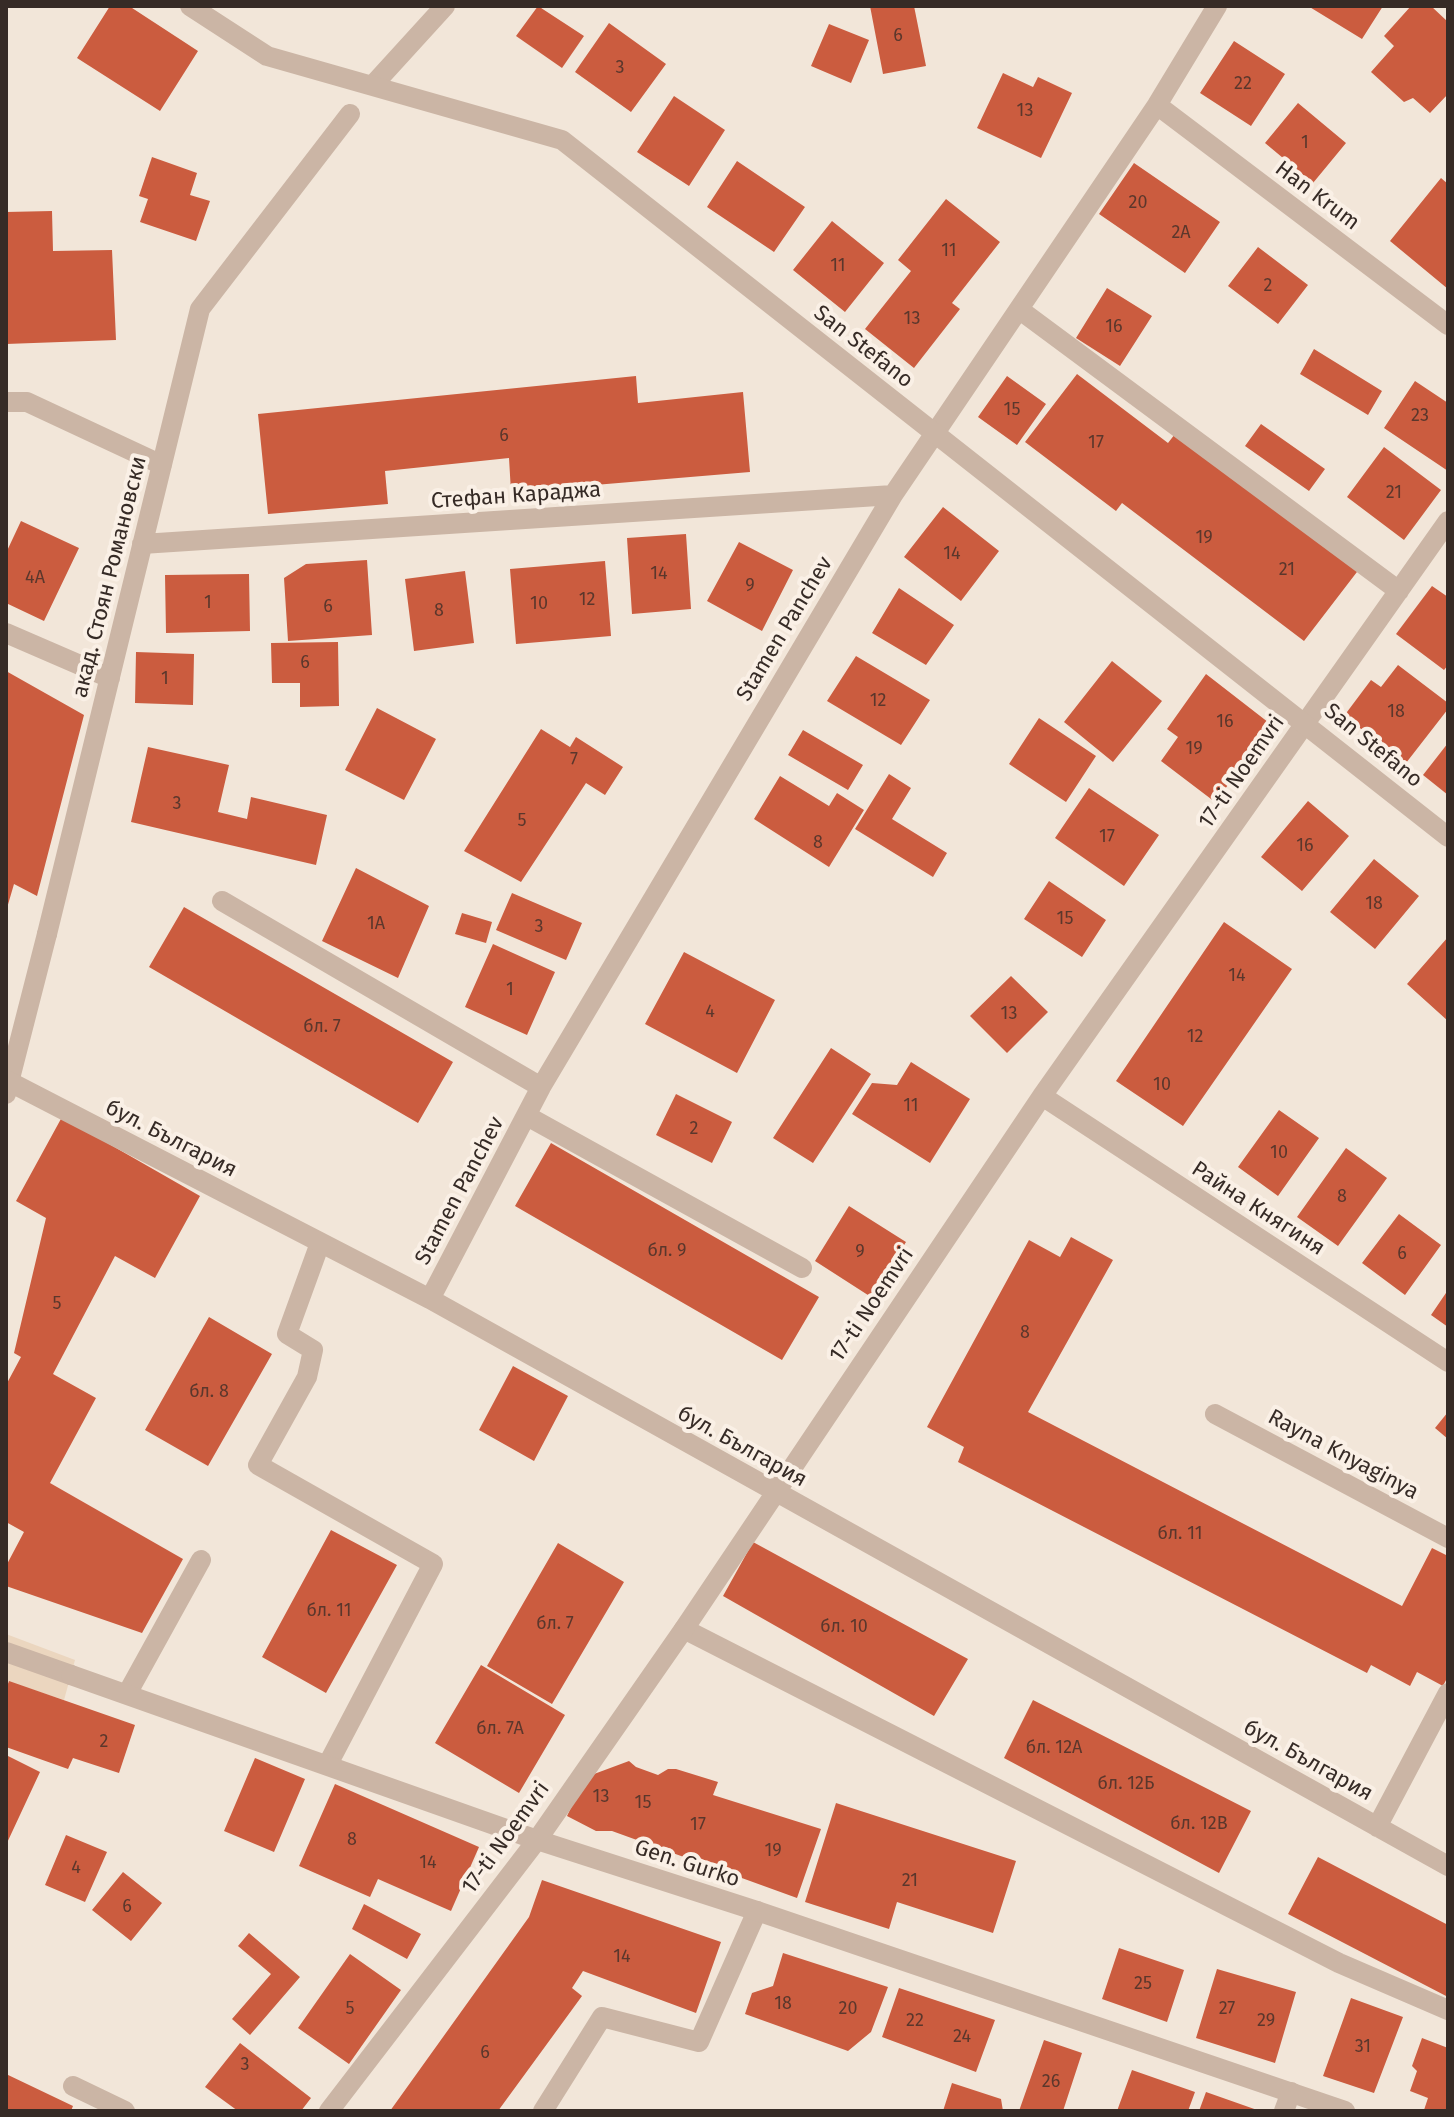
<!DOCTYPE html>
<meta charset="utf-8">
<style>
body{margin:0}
#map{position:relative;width:1454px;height:2117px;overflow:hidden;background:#f2e6d9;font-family:"Fira Sans",sans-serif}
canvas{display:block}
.frame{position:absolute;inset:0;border:8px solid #362b26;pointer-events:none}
</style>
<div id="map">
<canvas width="1454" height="2117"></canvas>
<div class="frame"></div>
</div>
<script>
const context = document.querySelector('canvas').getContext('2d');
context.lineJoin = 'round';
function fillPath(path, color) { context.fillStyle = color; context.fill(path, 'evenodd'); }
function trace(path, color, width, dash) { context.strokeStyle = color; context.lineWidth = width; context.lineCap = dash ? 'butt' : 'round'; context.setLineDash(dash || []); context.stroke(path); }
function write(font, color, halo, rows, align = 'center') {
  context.font = font + ' "Fira Sans",sans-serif'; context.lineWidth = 8; context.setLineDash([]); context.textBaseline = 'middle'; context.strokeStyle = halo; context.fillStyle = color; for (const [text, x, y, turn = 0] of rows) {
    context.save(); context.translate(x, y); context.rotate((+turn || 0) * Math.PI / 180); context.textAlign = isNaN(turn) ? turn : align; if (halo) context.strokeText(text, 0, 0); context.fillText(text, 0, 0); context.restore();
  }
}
fillPath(new Path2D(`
 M6 1634 75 1660 64 1700 6 1681Z`), '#ebd6bf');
fillPath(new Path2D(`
 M110 6H129L198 51 160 111 77 58Z
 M538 6 584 36 562 68 516 36Z
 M870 6H914L926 66 883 74Z
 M1308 6H1383L1362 39Z
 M1411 6H1431L1448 22V94L1430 113 1413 98 1404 102 1371 72 1394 46 1384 36Z
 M609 23 666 64 631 112 575 72Z
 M829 24 869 40 851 83 811 66Z
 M1234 41 1285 74 1251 126 1200 93Z
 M1003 73 1033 87 1038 77 1072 93 1041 158 977 128Z
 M674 96 725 130 689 186 637 152Z
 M1298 103 1346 143 1313 183 1265 143Z
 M152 157 197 173 190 195 210 201 196 241 140 222 148 199 139 196Z
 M737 161 805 207 774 252 707 207Z
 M1134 163 1220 222 1185 273 1099 214Z
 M1441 178 1448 184V289L1390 241Z
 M946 199 1000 242 952 303 960 309 914 368 865 329 911 271 898 260Z
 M52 211 53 251 112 250 116 340 6 344V212Z
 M832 221 884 263 845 312 793 270Z
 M1258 247 1308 285 1278 324 1228 286Z
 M1107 288 1152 316 1120 366 1076 338Z
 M1314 349 1382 391 1368 415 1300 374Z
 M1077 374 1168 443 1175 434 1360 568 1304 641 1122 503 1116 511 1025 442Z
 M636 376 638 403 743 392 750 472 511 492 509 458 385 471 388 504 268 514 258 414Z
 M1007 376 1046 404 1017 445 978 417Z
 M1415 381 1448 403V471L1384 428Z
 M1261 424 1325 469 1309 491 1245 446Z
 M1384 447 1441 490 1404 540 1347 497Z
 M943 507 999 551 961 601 904 557Z
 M21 521 79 548 44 621 6 603V553Z
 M686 534 691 609 632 614 627 538Z
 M739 542 793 570 762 631 707 601Z
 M367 560 372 635 288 641 284 578 306 564Z
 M605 561 611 636 516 644 510 569Z
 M465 571 474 643 414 651 405 579Z
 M249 574 250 631 166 633 165 575Z
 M1432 586 1448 597V665L1444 670 1396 634Z
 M899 588 954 625 926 665 872 633Z
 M338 642 339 706 300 707V683H272L271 643Z
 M136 652 194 654 193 705 135 703Z
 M856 656 930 700 901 745 827 701Z
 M1112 661 1162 701 1113 762 1064 722Z
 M1398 665 1448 703V709L1406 763 1344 716 1371 680 1381 687Z
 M6 671 84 715 37 896 14 884 7 908Z
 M1206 674 1273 726 1215 802 1161 761 1178 737 1167 729Z
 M377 708 436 739 404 800 345 770Z
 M1039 718 1096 756 1066 802 1009 764Z
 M541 729 570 747 576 737 623 767 605 795 586 783 521 882 464 851Z
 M803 730 863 765 848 790 788 755Z
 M1448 743V795L1423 775Z
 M148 747 229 765 218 812 247 819 251 797 327 815 316 865 131 822Z
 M889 774 911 788 892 819 947 853 933 877 855 829Z
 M780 776 829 806 837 793 864 810 829 867 754 819Z
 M1089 788 1159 835 1124 886 1055 838Z
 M1308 801 1349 836 1302 891 1261 857Z
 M1374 859 1419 896 1375 949 1330 912Z
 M356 868 429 906 398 978 322 941Z
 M1049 881 1106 920 1082 957 1024 919Z
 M512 893 582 923 566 960 496 930Z
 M184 907 453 1062 418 1123 149 967Z
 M462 913 492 922 486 943 455 934Z
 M1224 922 1292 969 1183 1126 1116 1081Z
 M1448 937V1021L1407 984Z
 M493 944 555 972 527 1035 465 1007Z
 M684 952 775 1000 737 1073 645 1024Z
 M1011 976 1048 1012 1007 1053 970 1016Z
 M831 1048 871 1074 813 1163 773 1138Z
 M911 1062 970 1099 930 1163 852 1114 872 1083 897 1085Z
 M676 1094 732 1122 712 1163 656 1135Z
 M1279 1110 1319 1138 1278 1196 1238 1167Z
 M62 1117 200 1196 155 1278 115 1256 53 1374 96 1398 50 1483 183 1559 142 1633 6 1586V1566L24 1532 6 1522V1385L21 1357 14 1353 46 1218 16 1201Z
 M551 1143 819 1297 782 1360 515 1206Z
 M1346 1148 1387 1178 1338 1246 1297 1217Z
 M849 1206 906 1242 871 1297 815 1261Z
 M1399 1214 1441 1245 1405 1295 1362 1263Z
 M1071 1237 1113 1260 1028 1412 1402 1606 1432 1548 1448 1556V1676L1443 1686 1417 1672 1410 1686 1371 1665 1367 1673 958 1462 964 1447 927 1427 1029 1240 1060 1257Z
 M1448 1290V1327L1431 1315Z
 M209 1317 272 1354 208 1466 145 1430Z
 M513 1366 568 1396 534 1461 479 1430Z
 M1448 1412V1439L1435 1428Z
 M331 1530 397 1565 326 1693 262 1657Z
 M753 1542 968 1659 934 1716 723 1596Z
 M558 1543 624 1582 552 1704 487 1666Z
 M481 1665 565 1715 519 1793 435 1743Z
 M9 1681 135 1725 119 1773 73 1758 68 1769 6 1747V1689Z
 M1033 1700 1251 1811 1219 1873 1004 1758Z
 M6 1755 40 1772 6 1845Z
 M255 1758 305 1779 274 1852 224 1831Z
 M629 1761 636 1767 658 1775 668 1769H676L718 1782 713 1795 821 1829 797 1898 612 1831H596L567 1816 586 1777Z
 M335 1784 479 1847 451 1911 378 1879 370 1897 299 1866Z
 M836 1803 1016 1861 993 1933 897 1902 889 1929 805 1902Z
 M66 1835 107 1852 85 1902 45 1885Z
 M1318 1857 1448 1925V1997L1288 1914Z
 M123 1872 162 1903 131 1941 92 1910Z
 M542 1880 721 1942 696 2013 583 1971 572 1988 582 1996 498 2111H390L529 1917Z
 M364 1904 421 1934 407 1959 352 1929Z
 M249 1933 300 1977 250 2035 232 2019 271 1974 238 1946Z
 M1119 1948 1184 1970 1167 2022 1102 1999Z
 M783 1953 888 1987 871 2032 848 2051 745 2014 752 1993 773 1986Z
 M350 1954 401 1990 349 2064 298 2028Z
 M1217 1969 1296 1992 1275 2063 1196 2038Z
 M899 1988 995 2020 976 2072 882 2037Z
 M1351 1998 1403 2017 1374 2093 1323 2076Z
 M1422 2038 1448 2048V2111L1424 2110 1428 2098 1410 2091 1417 2071 1412 2066Z
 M1044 2040 1082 2053 1063 2111H1019Z
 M240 2043 311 2098 301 2111H238L205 2087Z
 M1132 2070 1195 2092 1188 2111H1117Z
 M6 2074 73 2106 71 2111H6Z
 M952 2083 1001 2099 1003 2111H943Z
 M1206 2092 1260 2111H1199Z`), '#cb5c3f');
trace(new Path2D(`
 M320 1243 287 1334 313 1350 307 1377 258 1465 433 1564 328 1764
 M684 1629 1339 1963 1448 2010
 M127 1694 201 1560
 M73 2086 125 2111
 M543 2111 602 2017 699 2042 757 1911`), '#cbb5a5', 20);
trace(new Path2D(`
 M6 1094 47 934
 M6 1652 71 1675
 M1284 2111 1291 2092`), '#cbb5a5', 20);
trace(new Path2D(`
 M373 85 445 6
 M1157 105 1448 325
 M1020 310 1399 591
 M6 402H27L162 465
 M142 544 893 495
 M6 633 110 678
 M222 901 541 1087
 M47 934 200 309 350 114
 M6 1080 430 1299 1448 1866
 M1042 1096 1448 1362
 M527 1116 802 1268
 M430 1299 541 1087 893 495 1157 105 1217 6
 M1215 1414 1448 1538
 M71 1675 537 1840 757 1911 1345 2111
 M1377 1827 1448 1693
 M329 2111 537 1840 684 1629 1042 1096 1448 521`), '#cbb5a5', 20);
trace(new Path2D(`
 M190 6 267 56 562 140 1448 837`), '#cbb5a5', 20);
write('18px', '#5b372c', null, [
 ["6",898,36],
 ["3",620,68],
 ["22",1243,84],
 ["13",1025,111],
 ["1",1305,143],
 ["20",1138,203],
 ["2А",1181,233],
 ["11",949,251],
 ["11",838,266],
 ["2",1268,286],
 ["13",912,319],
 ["16",1114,327],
 ["15",1012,410],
 ["23",1420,416],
 ["6",504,436],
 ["17",1096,443],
 ["21",1394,493],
 ["19",1204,538],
 ["14",952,554],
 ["21",1287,570],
 ["14",659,574],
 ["4А",35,578],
 ["9",750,586],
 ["12",587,600],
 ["1",208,603],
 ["10",539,604],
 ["6",328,607],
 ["8",439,611],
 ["6",305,663],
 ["1",165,679],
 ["12",878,701],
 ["18",1396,712],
 ["16",1225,722],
 ["19",1194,749],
 ["7",574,760],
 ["3",177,804],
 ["5",522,821],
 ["17",1107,837],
 ["8",818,843],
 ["16",1305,846],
 ["18",1374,904],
 ["15",1065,919],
 ["1А",376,924],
 ["3",539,927],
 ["14",1237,976],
 ["1",510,990],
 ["4",710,1012],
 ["13",1009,1014],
 ["бл. 7",322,1027],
 ["12",1195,1037],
 ["10",1162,1085],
 ["11",911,1106],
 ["2",694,1129],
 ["10",1279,1153],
 ["8",1342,1197],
 ["бл. 9",667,1251],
 ["9",860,1252],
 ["6",1402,1254],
 ["5",57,1304],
 ["8",1025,1333],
 ["бл. 8",209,1392],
 ["бл. 11",1180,1534],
 ["бл. 11",329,1611],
 ["бл. 7",555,1624],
 ["бл. 10",844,1627],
 ["бл. 7А",500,1729],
 ["2",104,1742],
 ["бл. 12А",1054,1748],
 ["бл. 12Б",1126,1784],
 ["13",601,1797],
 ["15",643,1803],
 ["бл. 12В",1199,1824],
 ["17",698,1825],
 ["8",352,1840],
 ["19",773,1851],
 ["14",428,1863],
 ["4",76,1868],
 ["21",910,1881],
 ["6",127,1907],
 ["14",622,1957],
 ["25",1143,1984],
 ["18",783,2004],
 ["5",350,2009],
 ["20",848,2009],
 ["27",1227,2009],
 ["22",915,2021],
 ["29",1266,2021],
 ["24",962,2037],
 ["31",1363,2047],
 ["6",485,2053],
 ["3",245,2065],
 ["26",1051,2082]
]);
write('22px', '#362b26', '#faf0e6', [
 ["Han Krum",1317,196,37],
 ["San Stefano",863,347,38],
 ["Стефан Караджа",516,496,-4],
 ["акад. Стоян Романовски",110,577,-76],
 ["Stamen Panchev",785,629,-59],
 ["San Stefano",1373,746,39],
 ["17-ti Noemvri",1242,772,-55],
 ["бул. България",171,1139,27],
 ["Stamen Panchev",460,1191,-62],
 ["Райна Княгиня",1258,1209,33],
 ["17-ti Noemvri",872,1305,-56],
 ["бул. България",742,1447,29],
 ["Rayna Knyaginya",1343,1455,28],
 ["бул. България",1308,1761,29],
 ["17-ti Noemvri",506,1838,-54],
 ["Gen. Gurko",687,1864,18]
]);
</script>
